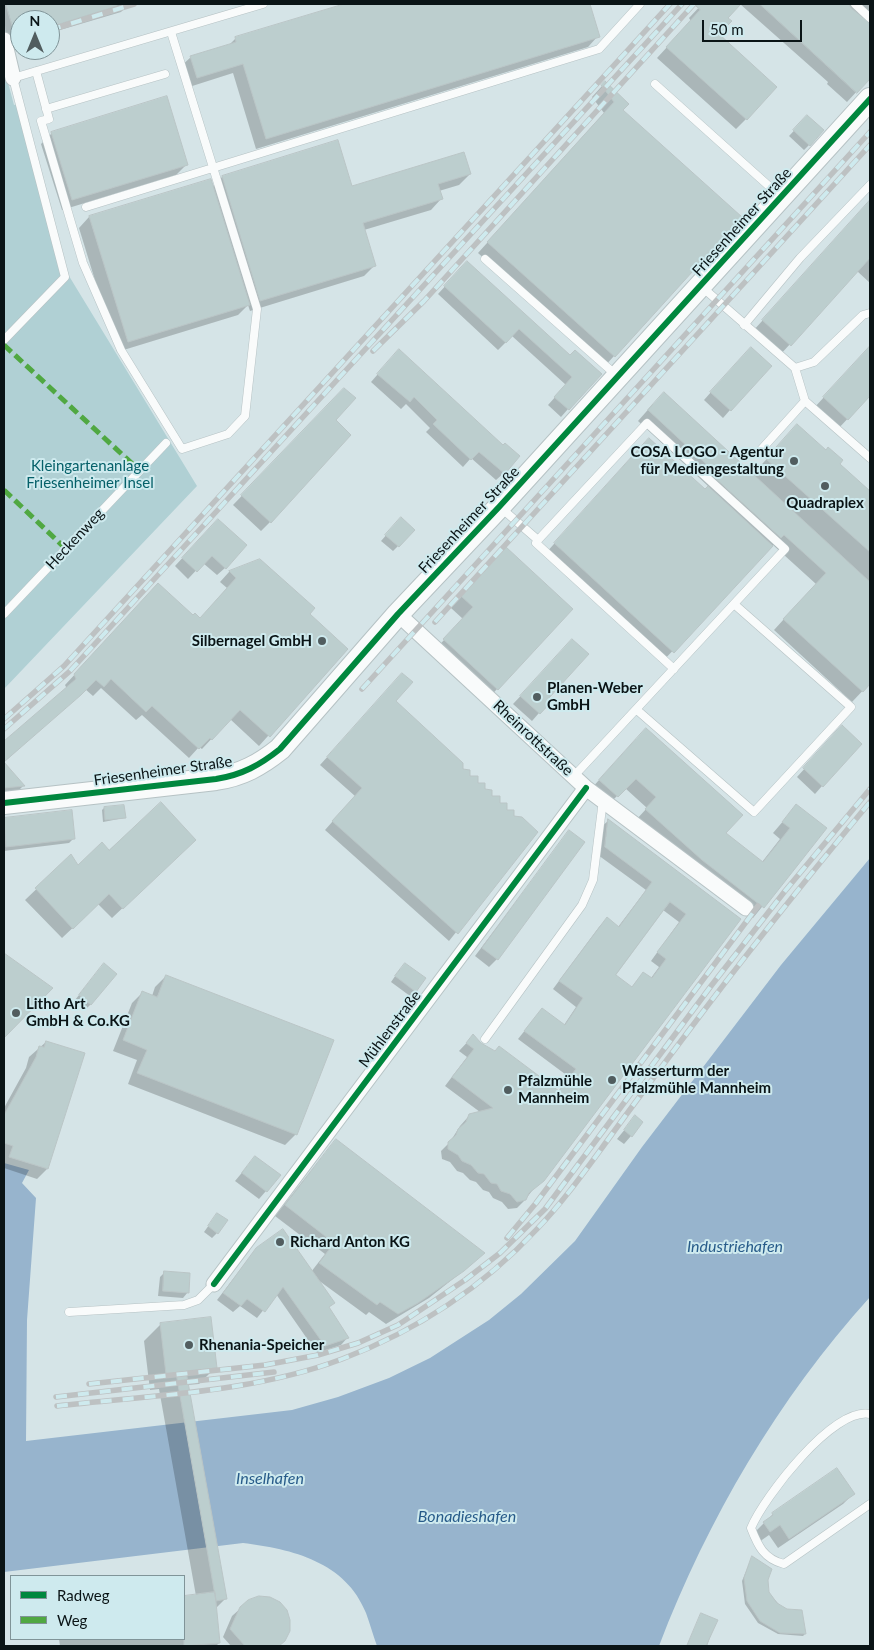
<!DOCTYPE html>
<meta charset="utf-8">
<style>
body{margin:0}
#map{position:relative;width:874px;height:1650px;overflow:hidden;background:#d5e4e7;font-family:Lato,sans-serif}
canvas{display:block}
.frame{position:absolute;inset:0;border:5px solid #0a1416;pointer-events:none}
.legend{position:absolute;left:10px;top:1575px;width:175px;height:65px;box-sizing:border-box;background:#ceeaee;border:1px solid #809498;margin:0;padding:6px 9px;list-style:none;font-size:15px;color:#0a1416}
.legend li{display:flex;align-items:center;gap:10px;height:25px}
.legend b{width:25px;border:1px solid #809498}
.north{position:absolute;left:10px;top:10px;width:50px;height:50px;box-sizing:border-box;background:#ceeaee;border:1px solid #809498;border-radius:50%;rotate:0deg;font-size:14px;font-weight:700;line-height:20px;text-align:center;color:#0a1416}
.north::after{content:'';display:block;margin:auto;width:18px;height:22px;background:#515d5f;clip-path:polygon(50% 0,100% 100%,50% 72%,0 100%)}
.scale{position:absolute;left:702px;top:20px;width:100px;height:22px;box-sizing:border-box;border:2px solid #0a1416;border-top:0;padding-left:6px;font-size:15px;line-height:18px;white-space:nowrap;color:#0a1416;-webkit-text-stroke:4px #ceeaee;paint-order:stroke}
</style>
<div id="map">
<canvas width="874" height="1650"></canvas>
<div class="frame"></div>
<ul class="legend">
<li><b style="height:6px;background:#00873e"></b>Radweg</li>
<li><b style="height:6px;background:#50a842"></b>Weg</li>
</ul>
<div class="north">N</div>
<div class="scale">50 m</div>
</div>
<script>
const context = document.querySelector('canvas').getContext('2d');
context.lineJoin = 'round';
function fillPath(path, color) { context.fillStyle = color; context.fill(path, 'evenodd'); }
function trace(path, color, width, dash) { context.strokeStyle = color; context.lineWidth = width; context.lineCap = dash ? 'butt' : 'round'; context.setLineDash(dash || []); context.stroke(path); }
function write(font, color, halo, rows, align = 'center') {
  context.font = font + ' Lato,sans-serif'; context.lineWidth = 4; context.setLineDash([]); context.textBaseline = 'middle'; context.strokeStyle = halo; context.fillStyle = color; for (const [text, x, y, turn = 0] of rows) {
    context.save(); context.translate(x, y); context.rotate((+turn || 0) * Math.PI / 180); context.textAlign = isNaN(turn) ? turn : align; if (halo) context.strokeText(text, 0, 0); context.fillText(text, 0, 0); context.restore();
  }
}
fillPath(new Path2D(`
 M4 68 14 105 19 104 31 140 69 276 197 486 4 689Z`), '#b0d0d4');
fillPath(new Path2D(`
 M870 858V1297C778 1399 708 1518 659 1646H377C373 1635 370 1624 366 1613 346 1562 292 1549 243 1543L4 1572V1163L29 1170 22 1183 36 1198 27 1320 26 1441 292 1410 338 1397 389 1378 430 1358 489 1320 521 1294 575 1241 642 1147 781 965Z`), '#97b4cd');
fillPath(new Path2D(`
 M4 4H129L121 12 50 33V20H20V43L6 47Z
 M348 4H588L598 36 588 47 256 149 233 73 186 88 180 67 191 57 228 46 235 39Z
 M702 4H733L736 7 727 18 718 34 746 119 736 129 657 58 691 21 689 18Z
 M740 4H870V18L865 22 870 27V77L847 102 827 84 828 82Z
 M602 86 621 110 740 217 604 367 478 253 604 113 592 97Z
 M808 116 809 145 804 150 789 136Z
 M52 133 187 164 176 175 62 210 41 144Z
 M337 142 351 187 470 174 459 185 439 191 441 199 431 210 364 230 375 265 364 276 250 311 248 305 238 315 117 352 79 228 89 217 210 181 212 187 222 177Z
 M865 207 870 212V283L857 271 780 355 753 331Z
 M460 270 570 356 575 351 568 409 561 417 548 405 566 385 512 336 498 350 438 294Z
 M870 347V395L837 430 814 408Z
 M743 356 730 410 723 418 704 400Z
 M392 358 504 473 496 480 471 458 463 467 426 432 430 428 406 404 401 409 371 382Z
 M335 399 334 421 270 522 261 531 233 505Z
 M653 404 752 475 797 426 870 493V683L852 702 774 630 816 584 773 545 662 662 545 554 638 450 705 490 708 486 638 421Z
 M396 524 398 546 393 551 381 541Z
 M210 528 225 568 217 575 203 563 188 579 175 566Z
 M496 560 497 689 487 700 434 651 463 619 451 608Z
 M260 561 308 614 346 649 259 746 230 719 202 749 199 747 189 758 142 715 136 720 101 688 93 696 85 689 4 762V742L67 689 65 685 149 594 200 619 227 588 220 582 229 572Z
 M565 649 547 698 539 713 532 721 513 704Z
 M395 682 394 701 491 798 513 817 536 832 449 941 325 830 355 796 320 765Z
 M835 735 822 786 815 794 797 777Z
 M636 739 725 833 762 862 780 839 773 833 796 806 825 829 753 918 691 870 636 820 647 808 625 788 607 806 590 790Z
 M4 763 23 786 14 795 4 796Z
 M104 808 124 818 103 822 102 810Z
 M71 812 74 838 69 843 4 851V820Z
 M608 821 739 919 525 1200 517 1208 508 1209 502 1202 493 1198 489 1192 483 1190 476 1182 470 1180 463 1173 457 1171 450 1162 442 1159 441 1151 450 1142 460 1126 468 1117 480 1112 445 1086 467 1057 459 1051 473 1036 481 1044 558 1092 569 1077 518 1039 542 1009 564 1025 576 1007 553 989 599 927 607 919 618 927 646 890 598 855 600 828ZM663 910 679 922 651 961 659 967 651 978 643 973 631 988 614 975Z
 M569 832 497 959 489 967 475 956Z
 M184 850 112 918 98 904 62 938 25 900 71 856 78 867 109 852Z
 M4 955 51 988 4 1037Z
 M400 969 415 991 410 996 391 982Z
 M99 970 91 1004 86 1009 75 1000Z
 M166 976 296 1134 285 1145 128 1084 137 1060 113 1051 132 1003 142 993 152 996 155 987Z
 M46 1042 47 1169 37 1179 4 1168V1108L26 1068 29 1057Z
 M635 1117 631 1136 624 1144 617 1139Z
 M336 1140 473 1263 429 1298 386 1324 369 1312 366 1315 318 1280 333 1303 328 1308 348 1337 341 1345 317 1353 276 1294 257 1318 240 1306 233 1312 217 1300 256 1249 311 1272 325 1254 275 1216Z
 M255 1157 266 1191 259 1199 235 1181Z
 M217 1214V1233L212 1238 204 1232Z
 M165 1272 188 1292 183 1298 158 1296 160 1277Z
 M161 1324 216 1367 199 1384 187 1385 225 1599 215 1609 219 1643 216 1646H60L59 1639H184V1597L196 1596 159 1389 150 1390 144 1341Z
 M853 1494 843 1504 778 1548 769 1535 759 1542 753 1534 773 1514Z
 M752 1557 767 1580 768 1592 805 1634 803 1636 778 1634 758 1623 745 1604 742 1581Z
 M241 1608 284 1640 278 1646H231L223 1637 232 1616Z
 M701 1614 716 1620 707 1646H687Z`), '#0003');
const building = new Path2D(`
 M6 4H117V6L50 27V20H20V41H17Z
 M344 4H590L600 37 266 139 243 64 197 78 190 56 236 42 235 37Z
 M694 4H741L728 18 732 21 719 34 777 87 747 120 666 47 700 10Z
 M760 4H849L851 8 870 23V79L857 93Z
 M605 81 629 104 623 110 742 217 615 357 487 242 614 102 601 85Z
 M167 96 188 165 72 200 51 132Z
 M807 115 824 130 810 146 793 130Z
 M338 140 352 186 464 152 471 174 438 184 443 199 363 223 376 266 260 301 222 176Z
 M211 179 250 305 128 342 89 216Z
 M870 200V258L791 346 762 320Z
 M467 261 570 355 575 350 602 374 569 410 554 397 572 377 519 329 506 343 444 286Z
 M870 346V396L848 420 823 397Z
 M751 347 772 366 731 411 710 392Z
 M399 349 503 445 505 443 520 456 505 474 479 452 471 460 433 424 437 420 414 397 410 402 377 374Z
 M344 388 356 398 336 420 351 435 271 523 241 495Z
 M664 392 870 582V684L863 692 783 619 826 573 784 535 781 538 715 478 718 475 648 410Z
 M797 424 826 450 828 447 843 460 840 464 870 491V552L766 459Z
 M649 438 705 489 708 486 773 546 674 653 554 543Z
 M401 517 415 530 399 547 385 535Z
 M218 519 247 545 226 569 212 556 197 572 182 558Z
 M506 547 573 609 498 690 443 639 473 607 461 596Z
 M260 559 315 608 310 614 348 649 270 737 240 710 212 740 210 738 199 749 152 706 146 712 111 679 104 687 96 680 81 695 4 762 25 786 4 788V741L76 679 74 674 158 583 193 615 195 613 200 618 236 578 229 571Z
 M572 639 589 654 549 698 552 701 540 714 520 696Z
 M402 673 413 682 396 701 463 763V769L470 770V776H478V783H485V789L492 790V796H500V803H507V810H514V816L522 817 538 832 458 934 332 821 362 788 327 757Z
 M842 725 862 744 823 787 803 768Z
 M646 728 743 815 726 833 763 862 790 828 782 822 796 804 827 828 764 908 702 860 645 809 656 797 636 779 618 797 599 780Z
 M161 802 196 840 123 909 109 894 73 929 35 888 71 854 78 865 102 842 109 850Z
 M124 805 126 818 105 820 104 807Z
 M72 810 75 839 6 847 4 818Z
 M608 819 741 919 544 1181 529 1193 526 1200 517 1202 510 1194 501 1191 497 1184 491 1183 484 1174 478 1173 471 1165 462 1161 458 1155 448 1149V1142L456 1135 458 1129 466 1122 469 1114 493 1108 452 1077 474 1049 466 1043 473 1034 481 1043 495 1051 499 1046 559 1091 576 1069 524 1031 542 1008 565 1025 583 998 559 981 607 917 619 927 652 882 605 847ZM670 902 686 914 657 952 666 959 652 978 643 972 632 987 616 975Z
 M569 830 585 842 498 960 482 948Z
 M4 953 53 988 4 1038Z
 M104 963 117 974 91 1005 79 995Z
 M405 963 426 978 416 992 395 976Z
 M166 975 334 1040 297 1135 137 1073 147 1050 123 1040 142 991 157 997Z
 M46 1041 85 1053 48 1169 9 1157 13 1146 4 1143V1115L36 1057 39 1046 44 1047Z
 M635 1115 643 1122 632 1137 624 1130Z
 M336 1139 485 1253 464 1271 418 1303 398 1314 380 1302 377 1305 319 1263 334 1243 285 1205Z
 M255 1156 281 1175 267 1192 242 1173Z
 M217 1213 228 1220 218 1234 208 1226Z
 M283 1229 335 1303 329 1307 349 1338 325 1346 283 1287 265 1312 247 1299 241 1306 223 1293 256 1248Z
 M164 1271 190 1273 189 1293 163 1291Z
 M211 1317 217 1368 186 1371 227 1599 216 1601 176 1373 166 1374 160 1323Z
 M837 1468 855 1494 789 1539 780 1525 770 1532 763 1522 773 1515 772 1513Z
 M752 1556 772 1569 768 1580 769 1592 777 1603 787 1609 802 1610 806 1634 780 1633 760 1621 747 1601 744 1578Z
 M215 1592 220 1643 184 1646V1596Z
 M259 1596 270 1597 280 1602 287 1610 290 1620V1631L285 1641 279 1646H245L230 1629 240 1607 248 1600Z
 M701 1613 718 1620 706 1646H687Z`);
fillPath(building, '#bccece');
trace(building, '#bac5c6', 1);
const lane = new Path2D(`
 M855 4 870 18
 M36 71 49 119 41 121 83 263 121 350 182 449 228 434 245 416 257 309 171 32
 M655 84 780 196
 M46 109 165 74
 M86 207 599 49 640 4
 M485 259 616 375
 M702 287 795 368 805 401 870 458
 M744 325 800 258 870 185
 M4 340 65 277 13 78 263 4
 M795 368 814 362 863 315 870 313
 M759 452 805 401
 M500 507 538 540 536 543 674 669
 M538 540 647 423 785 549 574 776
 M4 614 166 443
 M637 710 754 812 851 707 734 604
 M485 1039 582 905 593 880 603 800
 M69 1312 184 1305 198 1300 214 1284
 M870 1414C833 1407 764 1497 751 1528 758 1546 764 1559 784 1564L870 1504`);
const street = new Path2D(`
 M4 40 13 78
 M398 614 586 788 746 908
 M214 1284 586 788`);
const secondary = new Path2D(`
 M4 803 216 779C242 775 260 765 280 749L398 614 499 507 870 99`);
trace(lane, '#b6c2c4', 9);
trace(street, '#b6c2c4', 17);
trace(secondary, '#b6c2c4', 24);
trace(lane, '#f9fbfb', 8);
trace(street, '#f9fbfb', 15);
trace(secondary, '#f9fbfb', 22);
const rail = new Path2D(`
 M50 30 134 4
 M373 351 424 301 694 4
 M435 622 870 145
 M362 689 870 132
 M4 719 64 666 670 4
 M4 729 70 671 682 4
 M507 1238 536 1203 758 906
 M89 1384 265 1365 318 1355 358 1343 398 1325 465 1280 500 1253 545 1209 711 986 785 891 870 789
 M56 1397 274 1372
 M57 1406C152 1395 252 1393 342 1359 416 1331 483 1287 537 1229 563 1202 585 1171 607 1141 633 1105 660 1069 687 1033 746 954 807 878 870 802`);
trace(rail, '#bdc1c2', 5.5);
trace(rail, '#ceeaee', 4, [11]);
trace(new Path2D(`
 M4 345 140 471
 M4 490 66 549`), '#50a842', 5, [10, 5]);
trace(new Path2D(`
 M4 803 216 779C242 775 260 765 280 749L398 614 499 507 870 99
 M214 1284 586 788`), '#00873e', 6);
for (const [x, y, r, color] of [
 [794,461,5,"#515d5f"],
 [825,486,5,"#515d5f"],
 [322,641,5,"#515d5f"],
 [537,697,5,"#515d5f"],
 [16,1013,5,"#515d5f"],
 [612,1080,5,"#515d5f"],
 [508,1090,5,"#515d5f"],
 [280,1242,5,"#515d5f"],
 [189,1345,5,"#515d5f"]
]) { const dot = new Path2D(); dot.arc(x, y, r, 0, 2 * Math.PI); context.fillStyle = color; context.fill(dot); trace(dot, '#ceeaee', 2); }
write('15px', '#0a1416', '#ceeaee', [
 ["Friesenheimer Straße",742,222,-48],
 ["Friesenheimer Straße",469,520,-47],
 ["Heckenweg",75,539,-47],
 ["Rheinrottstraße",533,738,43],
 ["Friesenheimer Straße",163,771,-8],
 ["Mühlenstraße",390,1029,-53]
]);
write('bold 15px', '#0a1416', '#ceeaee', [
 ["COSA LOGO - Agentur",784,452,"right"],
 ["für Mediengestaltung",784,469,"right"],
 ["Quadraplex",825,503,"center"],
 ["Silbernagel GmbH",312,641,"right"],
 ["Planen-Weber",547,688],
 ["GmbH",547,705],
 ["Litho Art",26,1004],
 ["GmbH & Co.KG",26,1021],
 ["Wasserturm der",622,1071],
 ["Pfalzmühle Mannheim",622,1088],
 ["Pfalzmühle",518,1081],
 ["Mannheim",518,1098],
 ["Richard Anton KG",290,1242],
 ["Rhenania-Speicher",199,1345]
], 'left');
write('15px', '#056069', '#ceeaee', [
 ["Kleingartenanlage",90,466],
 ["Friesenheimer Insel",90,483]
]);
write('italic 16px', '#275b89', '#ceeaee', [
 ["Industriehafen",735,1247],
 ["Inselhafen",270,1479],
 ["Bonadieshafen",467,1517]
]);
</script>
